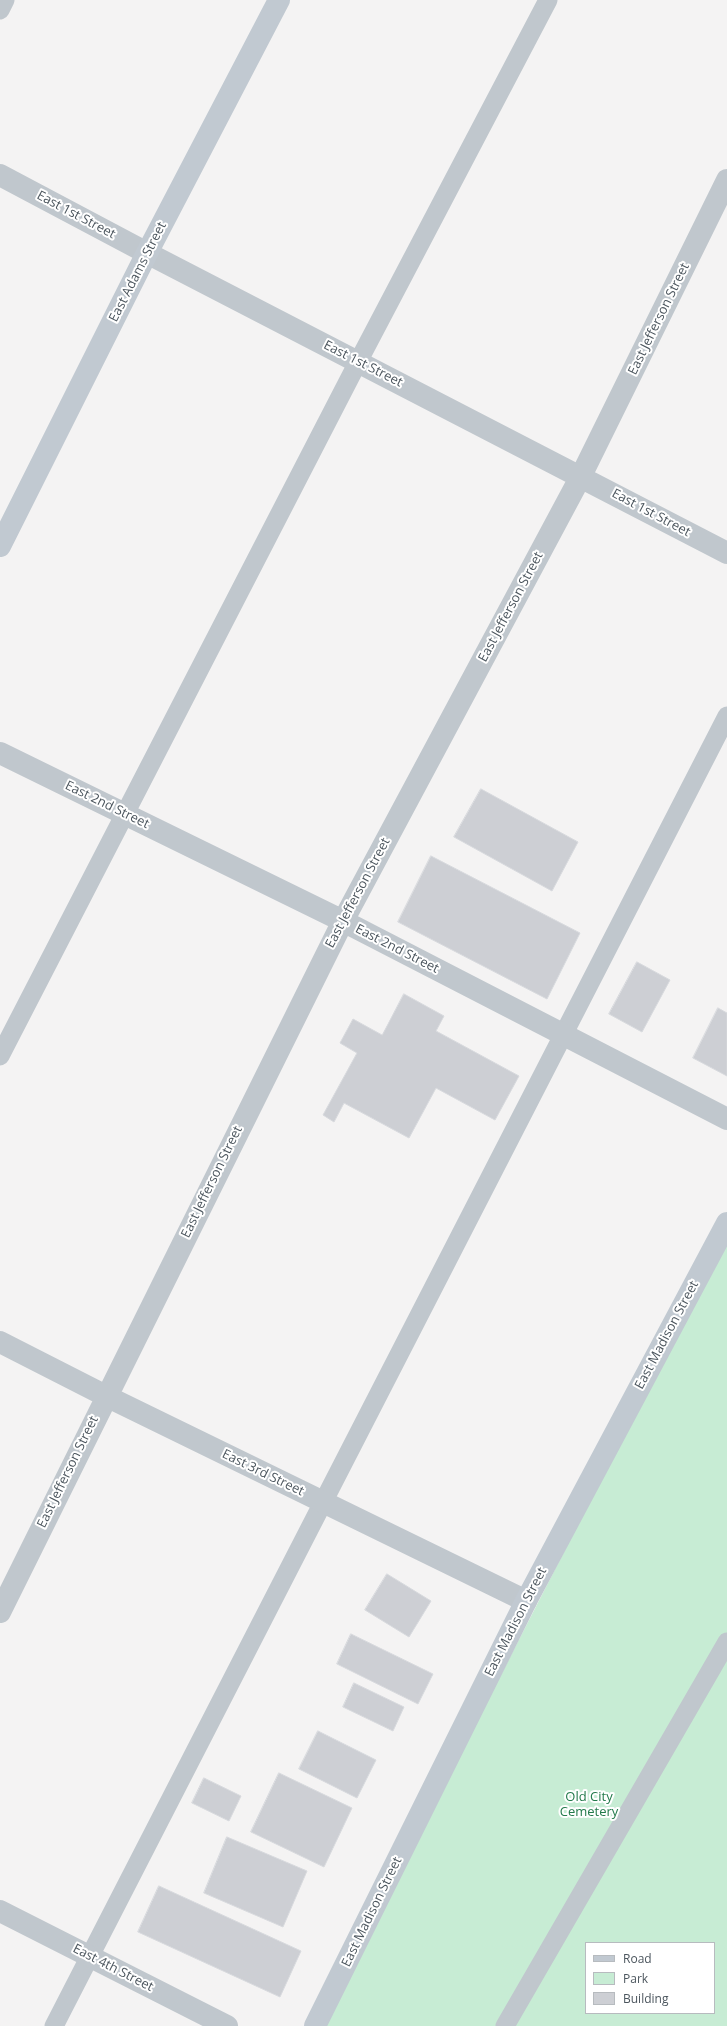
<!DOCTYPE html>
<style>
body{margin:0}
#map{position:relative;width:727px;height:2026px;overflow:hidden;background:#f4f3f3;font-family:"Open Sans",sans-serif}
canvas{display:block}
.legend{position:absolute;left:585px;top:1942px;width:130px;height:72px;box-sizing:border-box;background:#fff;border:1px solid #b7bbbf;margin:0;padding:5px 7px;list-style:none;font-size:12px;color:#4c565e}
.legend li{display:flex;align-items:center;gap:8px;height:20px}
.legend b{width:20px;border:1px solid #b7bbbf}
</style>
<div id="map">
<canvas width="727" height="2026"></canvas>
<ul class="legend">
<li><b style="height:5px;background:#c1c9d1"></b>Road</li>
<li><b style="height:11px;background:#c7ecd4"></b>Park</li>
<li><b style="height:11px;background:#cdcfd4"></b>Building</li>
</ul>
</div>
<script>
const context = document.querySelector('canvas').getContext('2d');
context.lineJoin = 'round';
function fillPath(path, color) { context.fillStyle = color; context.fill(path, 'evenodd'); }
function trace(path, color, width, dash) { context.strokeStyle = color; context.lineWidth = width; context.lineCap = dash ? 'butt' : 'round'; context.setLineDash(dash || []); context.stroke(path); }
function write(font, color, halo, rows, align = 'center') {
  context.font = font + ' "Open Sans",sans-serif'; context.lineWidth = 4; context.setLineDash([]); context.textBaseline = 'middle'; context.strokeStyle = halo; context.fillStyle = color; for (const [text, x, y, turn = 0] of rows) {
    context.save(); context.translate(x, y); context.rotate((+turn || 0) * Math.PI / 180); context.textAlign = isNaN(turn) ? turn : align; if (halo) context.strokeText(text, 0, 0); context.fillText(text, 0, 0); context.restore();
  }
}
fillPath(new Path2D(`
 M727 1235V2026H321L688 1310ZM586 1943H714V2013H586Z`), '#c7ecd4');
const building = new Path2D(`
 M481 789 578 842 552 891 454 837Z
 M431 856 580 933 547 999 398 922Z
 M637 962 670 980 642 1032 609 1014Z
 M404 994 444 1016 436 1031 519 1076 495 1120 436 1088 409 1138 344 1103 334 1122 323 1115 357 1053 340 1043 353 1019 382 1035Z
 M718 1008 727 1013V1076L693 1058Z
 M387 1574 431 1601 409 1637 365 1610Z
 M351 1634 433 1674 418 1704 337 1664Z
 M354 1683 404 1707 393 1731 343 1707Z
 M318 1731 376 1760 357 1798 299 1769Z
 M279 1773 352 1808 324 1867 251 1832Z
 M204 1778 241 1796 229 1821 192 1803Z
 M227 1837 307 1871 283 1927 204 1893Z
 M159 1886 301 1951 280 1997 138 1932Z`);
fillPath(building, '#cdcfd4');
trace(building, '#d7d9dd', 1);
trace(new Path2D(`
 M0 10 5 0
 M0 1056 358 362 548 0
 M54 2026 727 716
 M505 2026 727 1642`), '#c0c7cd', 19);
trace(new Path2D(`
 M0 175 147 253 727 553
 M0 753 343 921 727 1119
 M0 1342 106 1396 526 1601
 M0 1612 343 921 581 476 727 180
 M0 1911 227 2026`), '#c0c7cd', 22);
trace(new Path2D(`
 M0 546 147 253 279 0
 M315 2026 526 1601 727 1223`), '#c1c9d1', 22);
write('13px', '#4c565e', '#fff', [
 ["East 1st Street",76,215,28],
 ["East Adams Street",138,272,-63],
 ["East Jefferson Street",659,319,-64],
 ["East 1st Street",363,364,27],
 ["East 1st Street",651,513,28],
 ["East Jefferson Street",511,607,-62],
 ["East 2nd Street",107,805,26],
 ["East Jefferson Street",358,893,-62],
 ["East 2nd Street",397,949,27],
 ["East Jefferson Street",212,1182,-64],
 ["East Madison Street",667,1335,-62],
 ["East Jefferson Street",68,1472,-64],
 ["East 3rd Street",263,1473,26],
 ["East Madison Street",516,1622,-63],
 ["East Madison Street",372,1912,-64],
 ["East 4th Street",113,1968,27]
]);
write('13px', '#237a4b', '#fff', [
 ["Old City",589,1797],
 ["Cemetery",589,1812]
]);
</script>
